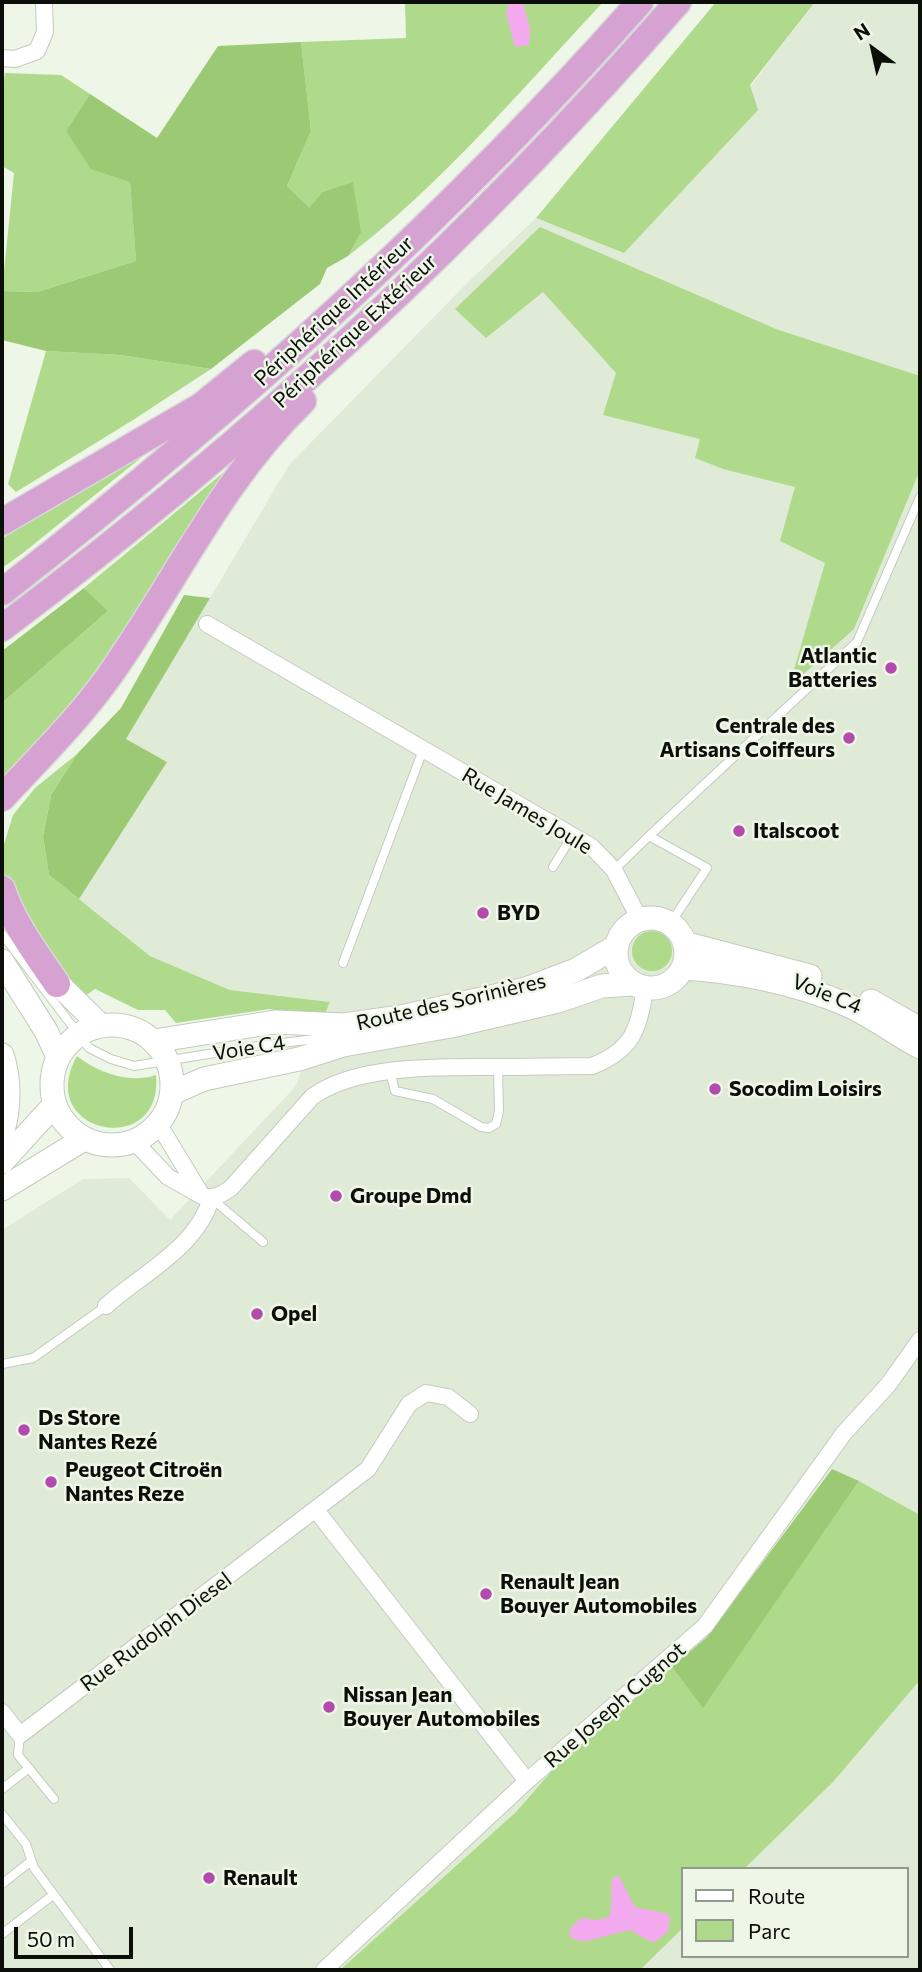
<!DOCTYPE html>
<meta charset="utf-8">
<style>
body{margin:0}
#map{position:relative;width:922px;height:1972px;overflow:hidden;background:#eef6e8;font-family:Commissioner,sans-serif}
canvas{display:block}
.frame{position:absolute;inset:0;border:4px solid #0b0e09;pointer-events:none}
.legend{position:absolute;left:681px;top:1867px;width:228px;height:91px;box-sizing:border-box;background:#eef6e8;border:2px solid #93998f;margin:0;padding:9px 12px;list-style:none;font-size:21px;color:#0b0e09}
.legend li{display:flex;align-items:center;gap:14px;height:35px}
.legend b{width:35px;border:2px solid #93998f}
.north{position:absolute;left:838px;top:14px;width:70px;height:70px;-webkit-text-stroke:5px #eef6e8;paint-order:stroke;rotate:327deg;font-size:19px;font-weight:700;line-height:28px;text-align:center;color:#0b0e09}
.north::after{content:'';display:block;margin:auto;width:24px;height:32px;background:#0b0e09;clip-path:polygon(50% 0,100% 100%,50% 72%,0 100%)}
.scale{position:absolute;left:14px;top:1927px;width:119px;height:32px;box-sizing:border-box;border:4px solid #0b0e09;border-top:0;padding-left:9px;font-size:21px;line-height:24px;white-space:nowrap;color:#0b0e09;-webkit-text-stroke:5px #eef6e8;paint-order:stroke}
</style>
<div id="map">
<canvas width="922" height="1972"></canvas>
<div class="frame"></div>
<ul class="legend">
<li><b style="height:9px;background:#fff"></b>Route</li>
<li><b style="height:19px;background:#afda8c"></b>Parc</li>
</ul>
<div class="north">N</div>
<div class="scale">50 m</div>
</div>
<script>
const context = document.querySelector('canvas').getContext('2d');
context.lineJoin = 'round';
function fillPath(path, color) { context.fillStyle = color; context.fill(path, 'evenodd'); }
function trace(path, color, width, dash) { context.strokeStyle = color; context.lineWidth = width; context.lineCap = dash ? 'butt' : 'round'; context.setLineDash(dash || []); context.stroke(path); }
function write(font, color, halo, rows, align = 'center') {
  context.font = font + ' Commissioner,sans-serif'; context.lineWidth = 5; context.setLineDash([]); context.textBaseline = 'middle'; context.strokeStyle = halo; context.fillStyle = color; for (const [text, x, y, turn = 0] of rows) {
    context.save(); context.translate(x, y); context.rotate((+turn || 0) * Math.PI / 180); context.textAlign = isNaN(turn) ? turn : align; if (halo) context.strokeText(text, 0, 0); context.fillText(text, 0, 0); context.restore();
  }
}
fillPath(new Path2D(`
 M815 2H920V1515L859 1481 831 1469 707 1637 557 1765 516 1812 340 1970H2V1230L83 1179 129 1178 170 1220 295 1087 330 1002 230 990 150 956 79 899 167 762 126 739 289 465 469 281 536 218 624 252Z
 M920 1680V1970H640L682 1929V1956H906V1869H744L834 1781Z`), '#e0ebd7');
fillPath(new Path2D(`
 M405 2H603C522 89 443 183 348 256L361 233 309 209 287 186 311 131 301 42 406 38Z
 M716 2H815L750 85 758 110 624 253 536 218Z
 M5 73 61 75 90 94 66 131 130 181 136 261 37 292 2 291 14 173 2 166V98Z
 M540 227 776 329 920 376V470L854 629 789 687 825 563 780 541 795 487 723 469 695 458 700 439 603 415 616 373 543 292 486 338 455 309Z
 M46 351 120 355 211 369 133 420 16 492 8 484Z
 M158 444 23 553 2 568V539L63 494Z
 M224 472 228 475 105 670 2 785V703L108 611 84 588Z
 M77 754 51 795 43 837 49 875 150 956 230 990 330 1002 323 1018 269 1009 176 1023 165 1010H138L95 989 85 996 63 975 14 900 2 875V851L13 815 35 788Z
 M632 951a20 20 0 1 1 40 0a20 20 0 1 1-40 0Z
 M77 1056C99 1073 129 1084 156 1075 164 1160 33 1134 77 1056Z
 M859 1481 920 1515V1680L834 1781 744 1869H682V1929L640 1970H340L516 1812 557 1765 672 1667 703 1707Z`), '#afda8c');
fillPath(new Path2D(`
 M301 42 311 131 287 186 309 208 323 192 353 182 361 233 348 256 327 268 320 284 211 369 120 355 46 351 2 340V291L37 292 136 261 130 182 91 169 66 131 90 94 157 138 218 46Z
 M84 588 108 611 2 703V651Z
 M184 595 210 598 126 739 167 762 79 899 49 875 43 837 51 795 77 754 121 708Z
 M832 1469 859 1481 703 1708 672 1667 707 1637Z`), '#9bc974');
fillPath(new Path2D(`
 M509 2H523L530 30 529 45 515 47 506 13Z
 M619 1876 635 1907 668 1914 670 1918 668 1932 653 1943 630 1930 587 1941H580L571 1938 569 1930 581 1918 597 1920 609 1917C614 1902 609 1892 613 1877Z`), '#f3a9ed');
const service = new Path2D(`
 M649 836 857 642 920 497
 M553 867 572 836
 M614 870 649 836 707 868 670 924
 M2 934 89 1048 111 1059 134 1066 258 1046 339 1036
 M343 963 423 750
 M390 1071 395 1091 433 1099 481 1127 489 1128 496 1124 499 1111 498 1067
 M211 1198 263 1242
 M2 1364 33 1358 106 1306
 M20 1735 18 1755 54 1799
 M2 1789 29 1768
 M2 1814 26 1844 34 1868 110 1970
 M2 1884 31 1861
 M2 1934 53 1895`);
const minor = new Path2D(`
 M2 58 15 59 37 51 45 32 44 2
 M207 624 592 847 614 870 640 920
 M134 1141 168 1177 202 1196 158 1123
 M202 1196C214 1199 221 1195 231 1188L312 1097C356 1064 442 1067 495 1067 528 1067 560 1066 592 1066 633 1050 639 1029 645 988
 M106 1306C141 1274 198 1247 211 1198
 M316 1510 527 1781
 M2 1712 20 1735 368 1469 409 1404 426 1393 448 1397 470 1414
 M324 1970 527 1781 705 1626 844 1433 888 1385 920 1340`);
const secondary = new Path2D(`
 M616 953a35 35 0 1 1 70 0a35 35 0 1 1-70 0Z
 M684 943 810 976
 M2 961 46 1031 58 1057
 M683 968C736 971 796 983 845 1004 871 1015 895 1034 920 1047
 M46 972 101 1026
 M871 1001 920 1029
 M52 1085a60 60 0 1 1 120 0a60 60 0 1 1-120 0Z
 M154 1041 275 1022 344 1025 401 1017 526 989 576 970 617 946
 M2 1055C10 1079 10 1109 2 1133
 M172 1093 204 1079 299 1059 343 1045 451 1026 558 1001 602 986 633 984
 M2 1162 55 1104
 M2 1189 84 1139`);
const trunk = new Path2D(`
 M2 522 201 406 254 363
 M2 592C231 414 447 220 640 2
 M2 628C248 444 476 234 678 2
 M2 798C38 759 76 722 107 679 173 587 220 481 303 401
 M2 889C13 923 37 955 57 984`);
trace(service, '#c3cbbe', 10);
trace(minor, '#c3cbbe', 18);
trace(secondary, '#c3cbbe', 25);
trace(trunk, '#d8d8d8', 29);
trace(service, '#fff', 8);
trace(minor, '#fff', 16);
trace(secondary, '#fff', 23);
trace(trunk, '#d6a2d2', 26);
for (const [x, y, r, color] of [
 [891,668,7,"#b34bae"],
 [849,738,7,"#b34bae"],
 [739,831,7,"#b34bae"],
 [483,913,7,"#b34bae"],
 [715,1089,7,"#b34bae"],
 [336,1196,7,"#b34bae"],
 [257,1314,7,"#b34bae"],
 [24,1430,7,"#b34bae"],
 [51,1482,7,"#b34bae"],
 [486,1594,7,"#b34bae"],
 [329,1707,7,"#b34bae"],
 [209,1878,7,"#b34bae"]
]) { const dot = new Path2D(); dot.arc(x, y, r, 0, 2 * Math.PI); context.fillStyle = color; context.fill(dot); trace(dot, '#eef6e8', 2.5); }
write('21px', '#0b0e09', '#eef6e8', [
 ["Périphérique Intérieur",334,311,-43],
 ["Périphérique Extérieur",355,331,-43],
 ["Rue James Joule",527,811,31],
 ["Voie C4",827,994,22],
 ["Route des Sorinières",451,1002,-13],
 ["Voie C4",249,1048,-9],
 ["Rue Rudolph Diesel",156,1632,-37],
 ["Rue Joseph Cugnot",615,1705,-41]
]);
write('bold 21px', '#0b0e09', '#eef6e8', [
 ["Atlantic",877,656,"right"],
 ["Batteries",877,680,"right"],
 ["Centrale des",835,726,"right"],
 ["Artisans Coiffeurs",835,750,"right"],
 ["Italscoot",753,831],
 ["BYD",497,913],
 ["Socodim Loisirs",729,1089],
 ["Groupe Dmd",350,1196],
 ["Opel",271,1314],
 ["Ds Store",38,1418],
 ["Nantes Rezé",38,1442],
 ["Peugeot Citroën",65,1470],
 ["Nantes Reze",65,1494],
 ["Renault Jean",500,1582],
 ["Bouyer Automobiles",500,1606],
 ["Nissan Jean",343,1695],
 ["Bouyer Automobiles",343,1719],
 ["Renault",223,1878]
], 'left');
</script>
